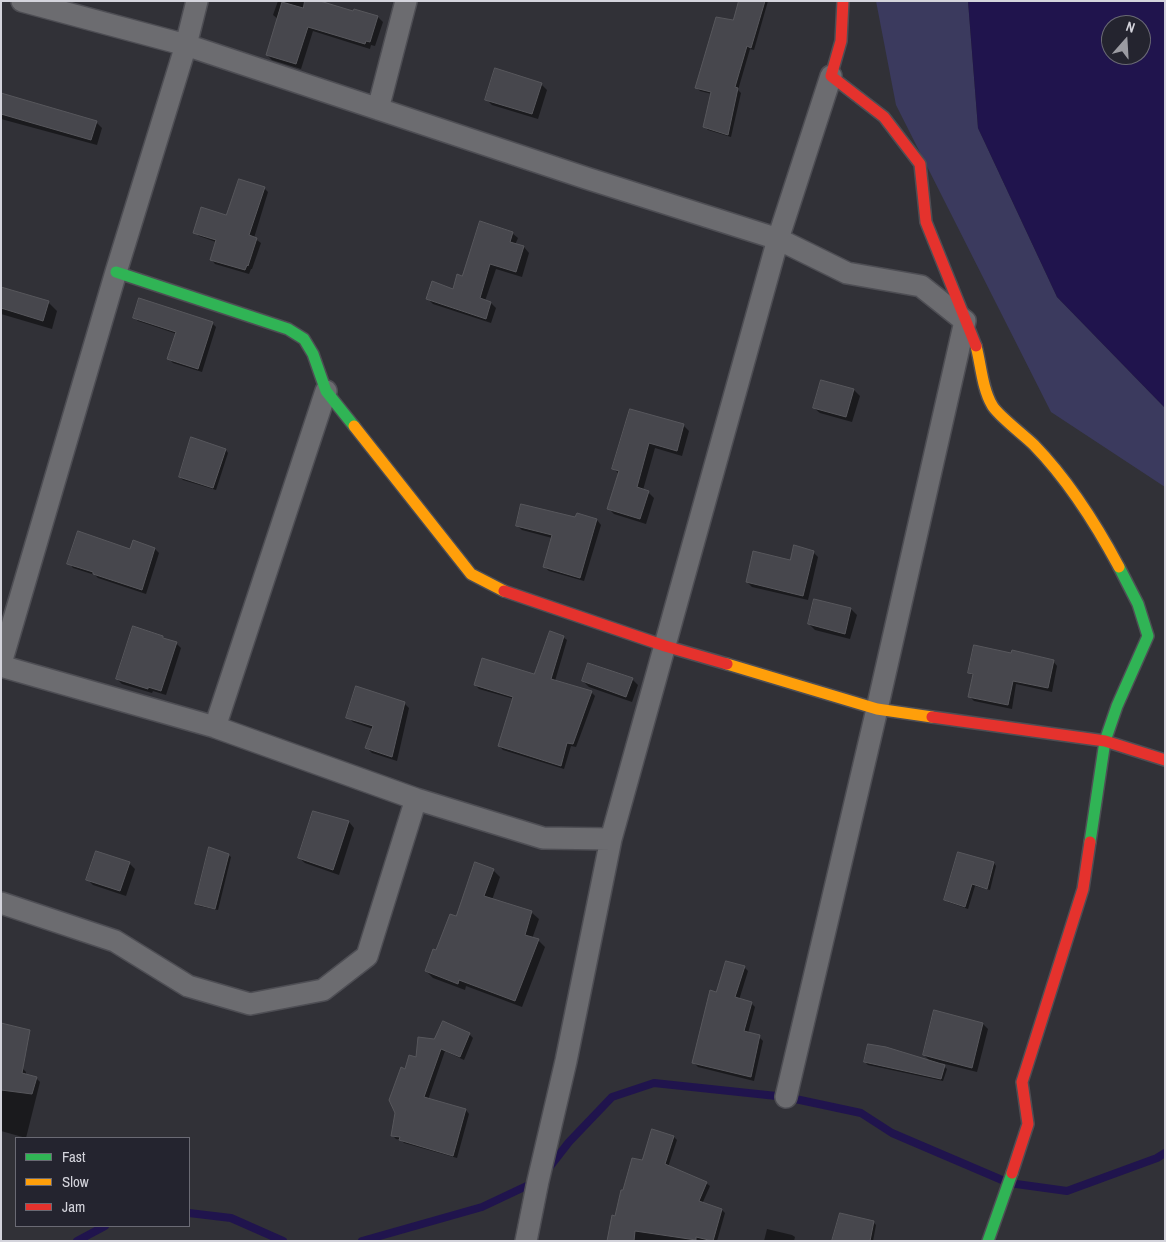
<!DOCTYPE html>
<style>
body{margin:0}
#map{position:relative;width:1166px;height:1242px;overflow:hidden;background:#313137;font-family:"Archivo Narrow",sans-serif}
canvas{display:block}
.frame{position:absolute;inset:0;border:2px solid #d4d4dc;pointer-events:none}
.legend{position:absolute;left:15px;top:1137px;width:175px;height:90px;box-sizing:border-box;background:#24242f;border:1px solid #6a6a74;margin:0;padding:6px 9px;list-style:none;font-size:15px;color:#d4d4dc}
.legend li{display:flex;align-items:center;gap:10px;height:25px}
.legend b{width:25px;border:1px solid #6a6a74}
.north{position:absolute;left:1101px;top:15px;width:50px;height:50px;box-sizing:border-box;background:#24242f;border:1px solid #6a6a74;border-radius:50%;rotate:19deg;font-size:14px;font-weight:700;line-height:20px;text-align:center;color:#d4d4dc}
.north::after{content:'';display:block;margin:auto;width:18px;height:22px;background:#9b9ba2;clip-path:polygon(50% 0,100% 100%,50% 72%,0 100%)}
</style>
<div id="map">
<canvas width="1166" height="1242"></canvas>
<div class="frame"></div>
<ul class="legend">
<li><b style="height:6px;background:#30b455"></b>Fast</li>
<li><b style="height:6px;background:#ff9f0a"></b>Slow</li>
<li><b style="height:6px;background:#e5322d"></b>Jam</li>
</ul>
<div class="north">N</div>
</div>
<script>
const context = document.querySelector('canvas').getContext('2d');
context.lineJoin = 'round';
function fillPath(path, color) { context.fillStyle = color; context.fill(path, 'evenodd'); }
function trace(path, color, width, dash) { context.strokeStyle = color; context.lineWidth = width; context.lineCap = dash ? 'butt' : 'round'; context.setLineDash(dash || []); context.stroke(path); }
fillPath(new Path2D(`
 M876 1H968L978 128 1057 297 1165 408V487L1051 412 896 105Z`), '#3b3a5e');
fillPath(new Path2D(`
 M968 1H1165V408L1057 297 978 128ZM1111 25H1141V55H1111Z`), '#20144d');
fillPath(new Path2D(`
 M278 1H316L354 13 378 17 383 22 375 46 371 45 370 49 313 31 301 69 272 60 267 55 278 19 273 15Z
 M741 1H768L754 50 750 49 738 90 741 93 731 137 708 130 705 127 712 94 700 91 697 88 734 22Z
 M541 84 547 90 538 119 492 105 486 99Z
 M1 94 96 122 102 128 97 145 1 119Z
 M264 188 268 192 254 238 261 243 252 269H251L249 274 215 264 211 259 216 242 199 236 195 232 227 217Z
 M512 233 518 238 515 245 524 247 529 253 522 277 496 269 485 301 491 303 496 308 491 323 433 304 428 299 454 290 463 277Z
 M1 288 48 302 57 311 52 329 1 314Z
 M134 317 212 323 216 327 202 372 173 363 169 359 177 334 138 321Z
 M822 381 854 390 860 396 852 422 820 413 814 408Z
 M630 411 683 425 689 431 682 456 655 448 643 490 648 492 654 498 646 524 614 514 608 508 619 474 614 469Z
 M192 439 226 450 228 453 216 490 183 480 180 477Z
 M576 518 597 520 601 525 584 581 549 571 544 567 552 538 522 530 517 526Z
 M134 542 155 549 159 553 146 594 98 578 95 575 73 568 69 563 131 551Z
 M813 552 818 557 808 600 752 587 747 582Z
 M815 600 851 609 857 615 850 639 815 630 809 624Z
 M163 637 166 640 176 643 181 648 166 695 153 691 152 693 122 684 117 679Z
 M563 637 567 640 555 681 591 692 595 696 576 747 571 746 564 769 503 750 499 746 514 699 479 689 475 685 534 675Z
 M1053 661 1057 666 1052 692 1016 684 1012 709 974 701 970 697 974 677 969 672Z
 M632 679 638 685 632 702 589 687 583 681Z
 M404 703 409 708 397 761 372 753 367 748 373 729 353 722 348 717Z
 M314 812 349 822 354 828 339 875 305 863 299 858Z
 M959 853 994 863 996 866 990 890 975 886 968 909 948 902 946 900Z
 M228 855 231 857 218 910 199 906 196 903Z
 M129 863 135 869 126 896 93 885 87 879Z
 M493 870 500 877 492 900 532 913 539 919 532 939 538 940 545 947 522 1007 466 986 465 990 433 978 426 971 457 918Z
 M744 967 748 971 739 1000 751 1003 755 1007 748 1033 759 1037 763 1041 754 1081 698 1067 694 1063 717 993Z
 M983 1024 988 1029 977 1072 941 1063 947 1069 943 1081 868 1065 865 1062H931L924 1055Z
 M469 1034 473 1038 464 1060 445 1051 428 1100 466 1110 469 1114 457 1158 404 1143 401 1140 396 1139 392 1135 406 1070 435 1041Z
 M1 1064 22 1068 26 1072V1075L36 1078 40 1082 26 1138 1 1131Z
 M674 1137 677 1140 668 1167 706 1183 710 1186 702 1204 722 1210 725 1213 717 1241H609L624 1192 643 1162Z
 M874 1223 876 1225 873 1241H836Z
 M767 1229 792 1235 795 1237 794 1241H764Z`), '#0007');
trace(new Path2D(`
 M548 1169 569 1142 612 1097 654 1083 786 1097 861 1113 892 1133 1009 1183 1067 1191 1157 1158 1165 1153
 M189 1213 231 1218 283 1241
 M77 1241 105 1226
 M362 1241 482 1207 535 1182`), '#20144d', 8);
const building = new Path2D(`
 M305 1H320L353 11 354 9 378 16 370 42 366 41 365 44 308 27 296 64 266 55 282 2 303 8Z
 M739 1H765L751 48 747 46 735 87 738 88 728 135 703 127 711 92 695 88 716 17 733 20Z
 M495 68 542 83 532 114 485 100Z
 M1 93 97 121 91 140 1 114Z
 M239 179 265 187 249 235 257 238 248 266 247 265 245 270 210 260 216 240 193 233 201 207 226 215Z
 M480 221 513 232 510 242 524 246 516 272 490 264 480 298 491 302 486 319 426 299 432 281 453 289 457 274 462 276Z
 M1 287 49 301 43 321 1 308Z
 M139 298 213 322 198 369 167 359 176 332 133 318Z
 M821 380 854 389 846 417 813 408Z
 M630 409 684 424 677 451 649 443 637 487 649 491 640 519 607 509 619 471 612 469Z
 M191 437 226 449 213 488 179 477Z
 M521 504 575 517 577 513 597 519 580 578 543 567 552 535 516 526Z
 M78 531 130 549 133 540 155 548 142 590 93 574V572L67 564Z
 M794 545 814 551 803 596 746 582 753 551 790 560Z
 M814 599 851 608 845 634 808 624Z
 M133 626 163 636V638L177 642 161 691 148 687V689L116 679Z
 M550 631 564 636 551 679 592 691 573 744 567 743 561 766 498 746 513 697 474 685 482 658 534 674Z
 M974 645 1011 653 1012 650 1054 660 1048 688 1013 681 1008 705 968 697 973 674 968 673Z
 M588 663 633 678 626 697 582 681Z
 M356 686 405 702 392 757 365 748 373 726 346 718Z
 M313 811 349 821 333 870 298 858Z
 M209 847 229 854 215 909 195 904Z
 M96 851 130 862 120 891 86 880Z
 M958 852 994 862 987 889 972 884 965 907 944 900Z
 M475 862 494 869 484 896 532 911 525 935 539 939 515 1001 459 980 458 984 425 971 433 949 436 950 450 914 456 916Z
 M726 961 745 966 735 997 752 1002 744 1031 760 1035 751 1077 692 1063 710 990 716 992Z
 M934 1010 983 1023 972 1068 923 1055Z
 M443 1021 470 1033 460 1057 441 1049 424 1097 466 1109 453 1156 399 1140 400 1137 391 1136 395 1113 389 1100 401 1067 405 1069 409 1055 416 1057 418 1037 434 1039Z
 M1 1023 30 1030 22 1073 37 1077 32 1094 1 1090Z
 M868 1044 886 1047 945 1065 941 1079 864 1062Z
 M652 1129 674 1136 665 1164 707 1182 699 1201 722 1209 713 1241 696 1237V1240L635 1231 634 1241H607L612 1215 615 1216 621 1190H623L632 1158 642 1160Z
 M840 1213 874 1221 870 1241H832Z`);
fillPath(building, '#47474d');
trace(building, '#57575c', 1);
const street = new Path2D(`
 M22 1 186 45 586 178 778 239 847 273 921 286 965 321 877 709 786 1097
 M378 109 406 1
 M1 663 116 272 186 45 197 1
 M1 666 215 727 416 799 543 838 611 839 566 1061 538 1181 526 1241
 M215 727 326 391
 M611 839 778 239 831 76
 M1 903 115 941 188 986 250 1004 323 990 367 956 416 799`);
const fast = new Path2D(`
 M116 272 288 329 304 339 313 354 326 391 354 426
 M1090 842 1105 741 1117 706 1148 636 1138 604 1119 567
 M988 1241 1012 1173`);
const slow = new Path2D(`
 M976 346C981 364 982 388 992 405 997 415 1024 435 1034 445 1068 480 1096 524 1119 567
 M354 426 471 574 504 591
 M727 664 877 709 932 717`);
const jam = new Path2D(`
 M843 1 841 41 831 76 884 117 920 164 926 222 976 346
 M504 591 665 646 727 664
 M932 717 1105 741 1165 760
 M1012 1173 1028 1124 1022 1082 1083 889 1090 842`);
trace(street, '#4e4e54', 24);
trace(fast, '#4e4e54', 14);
trace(slow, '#4e4e54', 14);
trace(jam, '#4e4e54', 14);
trace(street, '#6c6c70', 21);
trace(fast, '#30b455', 11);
trace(slow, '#ff9f0a', 11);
trace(jam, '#e5322d', 11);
</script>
